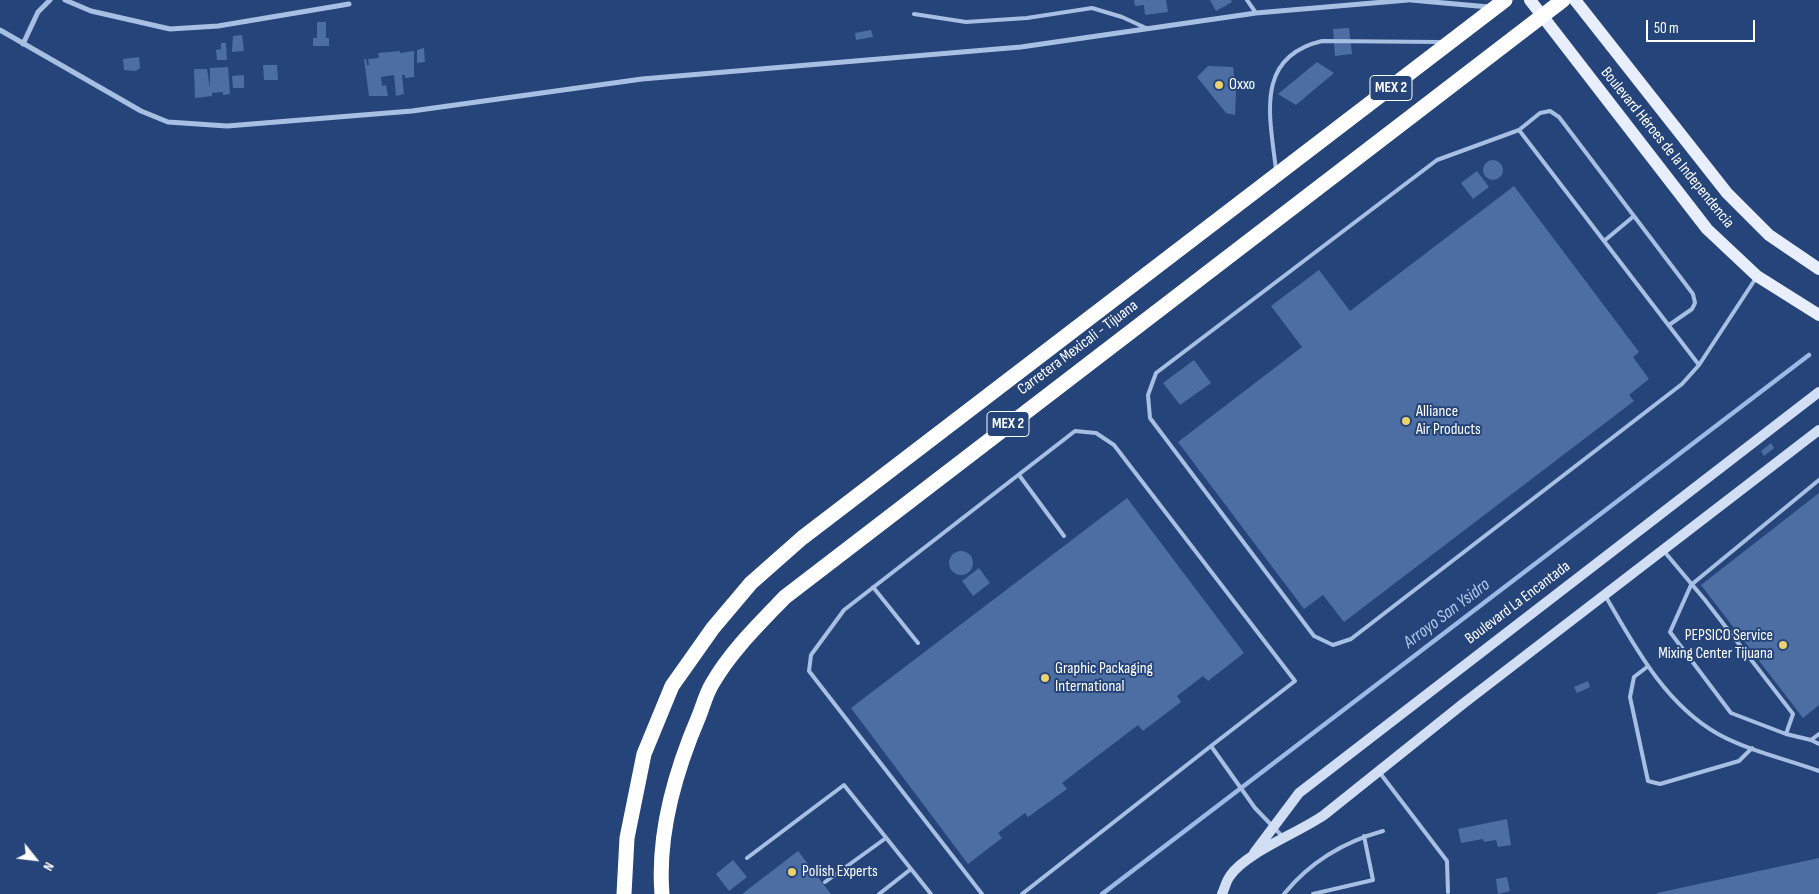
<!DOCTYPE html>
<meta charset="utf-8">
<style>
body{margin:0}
#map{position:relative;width:1819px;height:894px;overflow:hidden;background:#25447a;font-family:"Sofia Sans Condensed",sans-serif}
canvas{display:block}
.north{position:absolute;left:10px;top:834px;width:50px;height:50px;-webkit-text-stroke:4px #25447a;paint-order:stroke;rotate:119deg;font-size:14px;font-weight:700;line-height:20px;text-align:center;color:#fff}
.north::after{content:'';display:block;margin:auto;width:18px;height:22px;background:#fff;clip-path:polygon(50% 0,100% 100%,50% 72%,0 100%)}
.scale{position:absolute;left:1646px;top:20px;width:109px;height:22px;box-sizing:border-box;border:2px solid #fff;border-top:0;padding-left:6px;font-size:15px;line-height:18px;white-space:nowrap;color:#fff;-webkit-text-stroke:4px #25447a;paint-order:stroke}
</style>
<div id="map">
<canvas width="1819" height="894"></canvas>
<div class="north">N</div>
<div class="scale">50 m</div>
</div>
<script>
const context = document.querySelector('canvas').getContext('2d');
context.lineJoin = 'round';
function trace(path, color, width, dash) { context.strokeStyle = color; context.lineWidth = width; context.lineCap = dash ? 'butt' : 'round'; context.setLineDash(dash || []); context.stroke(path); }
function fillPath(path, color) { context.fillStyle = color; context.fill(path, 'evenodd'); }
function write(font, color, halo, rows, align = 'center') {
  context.font = font + ' "Sofia Sans Condensed",sans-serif'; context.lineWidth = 4; context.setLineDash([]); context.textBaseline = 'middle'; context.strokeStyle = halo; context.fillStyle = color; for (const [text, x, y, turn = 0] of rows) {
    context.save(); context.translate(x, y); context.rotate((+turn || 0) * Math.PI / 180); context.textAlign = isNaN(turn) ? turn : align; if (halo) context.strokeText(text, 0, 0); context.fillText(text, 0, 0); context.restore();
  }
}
trace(new Path2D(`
 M1102 894 1809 355`), '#9db9e5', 4.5);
fillPath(new Path2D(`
 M1134 0H1166L1168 12 1145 15 1144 5 1135 6Z
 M1210 0H1231L1232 2 1216 11Z
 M317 22H326V38H329V46H313V38H317Z
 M1349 28 1352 54 1335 56 1333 29Z
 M871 30 873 37 856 40 855 33Z
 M242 35 244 51 232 52 233 36Z
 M221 43H226L227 60H217L216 50 221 49Z
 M424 48 425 62 417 63V50Z
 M400 51V53L414 51V77L405 78V75H402L404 94 396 96 394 75 381 77 382 86 386 85 388 96H369L364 59H366L367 65H369L368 59 379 58 378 53Z
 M139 57 140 68 136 71 124 70 123 59Z
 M1317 62 1334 73 1296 105 1278 94Z
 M263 65H277L278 80H264Z
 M1208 66 1233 67 1236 93 1235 115 1226 113 1197 77Z
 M228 67 230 94 223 95V92L212 93V96L195 98 194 69H207L210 88V68Z
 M244 75V88H233L232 76Z
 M1483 170a10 10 0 1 1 20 0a10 10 0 1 1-20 0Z
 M1477 171 1489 187 1473 199 1461 183Z
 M1514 186 1639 352 1633 357 1649 379 1629 395 1634 401 1344 622 1323 595 1304 609 1178 442 1302 347 1271 306 1319 270 1350 311Z
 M1194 360 1211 383 1180 405 1163 383Z
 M1771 443 1774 448 1764 456 1761 451Z
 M1819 493V705L1803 718 1701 585Z
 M1127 498 1244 653 1208 681 1203 676 1177 696 1181 702 1143 731 1138 725 1062 783 1067 789 1028 817 1025 813 998 833 1002 838 968 864 851 708Z
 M949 563a12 12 0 1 1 24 0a12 12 0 1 1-24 0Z
 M979 568 990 583 973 596 962 581Z
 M1588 681 1590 687 1577 693 1574 687Z
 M1507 819 1511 845 1498 847 1496 840 1484 842 1483 839 1461 843 1458 829Z
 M798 851 831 894H742Z
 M1819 858V894H1657V893Z
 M733 860 747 877 729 891 716 874Z
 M1507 877 1510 891 1498 894 1496 879Z`), '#4d6ea3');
trace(new Path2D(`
 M1247 0 1256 13
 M914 14 966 22 1027 18 1092 8 1122 17 1146 28
 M1519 130 1699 365
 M1276 170C1270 117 1254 57 1322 41L1441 42
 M1604 241 1634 216
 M1669 325 1692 309 1695 303 1693 294 1559 117 1550 111 1540 113 1519 130 1437 160 1156 373 1148 395 1150 418 1314 636 1333 645 1351 639 1682 384 1699 365 1756 278
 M1019 475 1064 536
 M1819 480 1691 585 1670 632 1731 713 1786 734 1811 740 1819 734
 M1663 550 1705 600 1793 714 1786 734
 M873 587 918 643
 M1606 597C1635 647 1665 704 1718 734 1749 751 1786 759 1819 771
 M1647 667 1634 677 1630 697 1648 781 1660 784 1739 761 1752 748
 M1811 740 1819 744
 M1380 773 1447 861 1448 892
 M747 858 844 785 931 894
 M825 882 886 838
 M879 894 911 869
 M982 894 809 671 811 655 844 610 1075 431 1096 433 1114 445 1295 681 1211 746
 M1022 894 1211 746 1255 808 1282 836
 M1284 894C1310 862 1343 842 1383 831
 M1313 894 1373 880 1364 836`), '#a8bfe4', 4);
trace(new Path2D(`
 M65 0 91 11 170 29 218 26 349 4
 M1411 0 1489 7
 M0 30 141 111 168 122 227 126 412 111 642 79 1021 47 1256 13 1408 0
 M23 44 38 12 50 0`), '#a8bfe4', 5);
trace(new Path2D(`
 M1254 853 1299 793 1819 392
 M1222 894C1225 888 1226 881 1230 876 1245 853 1300 832 1324 815L1464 703 1819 430`), '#d1def4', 10);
trace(new Path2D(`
 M1530 0 1707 229 1757 276 1819 315
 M1575 0 1727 193 1769 235 1819 269`), '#e8eefc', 12);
trace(new Path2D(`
 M624 894 627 838 644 754 672 686 713 628 751 583 802 538 1505 0
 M662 894C657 833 675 772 699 716 703 706 706 694 712 684 731 651 759 624 785 597L1563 0`), '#fff', 15);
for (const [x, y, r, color] of [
 [1219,85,5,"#edd16d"],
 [1406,421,5,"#edd16d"],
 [1783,645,5,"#edd16d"],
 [1045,678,5,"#edd16d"],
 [792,872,5,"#edd16d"]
]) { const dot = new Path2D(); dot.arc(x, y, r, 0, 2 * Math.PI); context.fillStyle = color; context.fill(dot); trace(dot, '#25447a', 2); }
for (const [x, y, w] of [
 [1391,88,42],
 [1008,424,42]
]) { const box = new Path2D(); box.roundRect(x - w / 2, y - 12.5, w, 25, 4); context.fillStyle = '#25447a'; context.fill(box); trace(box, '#fff', 1); }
write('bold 15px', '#fff', null, [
 ["MEX 2",1391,88],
 ["MEX 2",1008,424]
]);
write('16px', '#fff', '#25447a', [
 ["Oxxo",1229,85],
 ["Alliance",1416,412],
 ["Air Products",1416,430],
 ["PEPSICO Service",1773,636,"right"],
 ["Mixing Center Tijuana",1773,654,"right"],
 ["Graphic Packaging",1055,669],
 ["International",1055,687],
 ["Polish Experts",802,872]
], 'left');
write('16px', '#fff', '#25447a', [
 ["Boulevard Héroes de la Independencia",1667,148,51],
 ["Carretera Mexicali - Tijuana",1078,348,-37],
 ["Boulevard La Encantada",1518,603,-37]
]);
write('italic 18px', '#b3c9ec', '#25447a', [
 ["Arroyo San Ysidro",1447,614,-37]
]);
</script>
